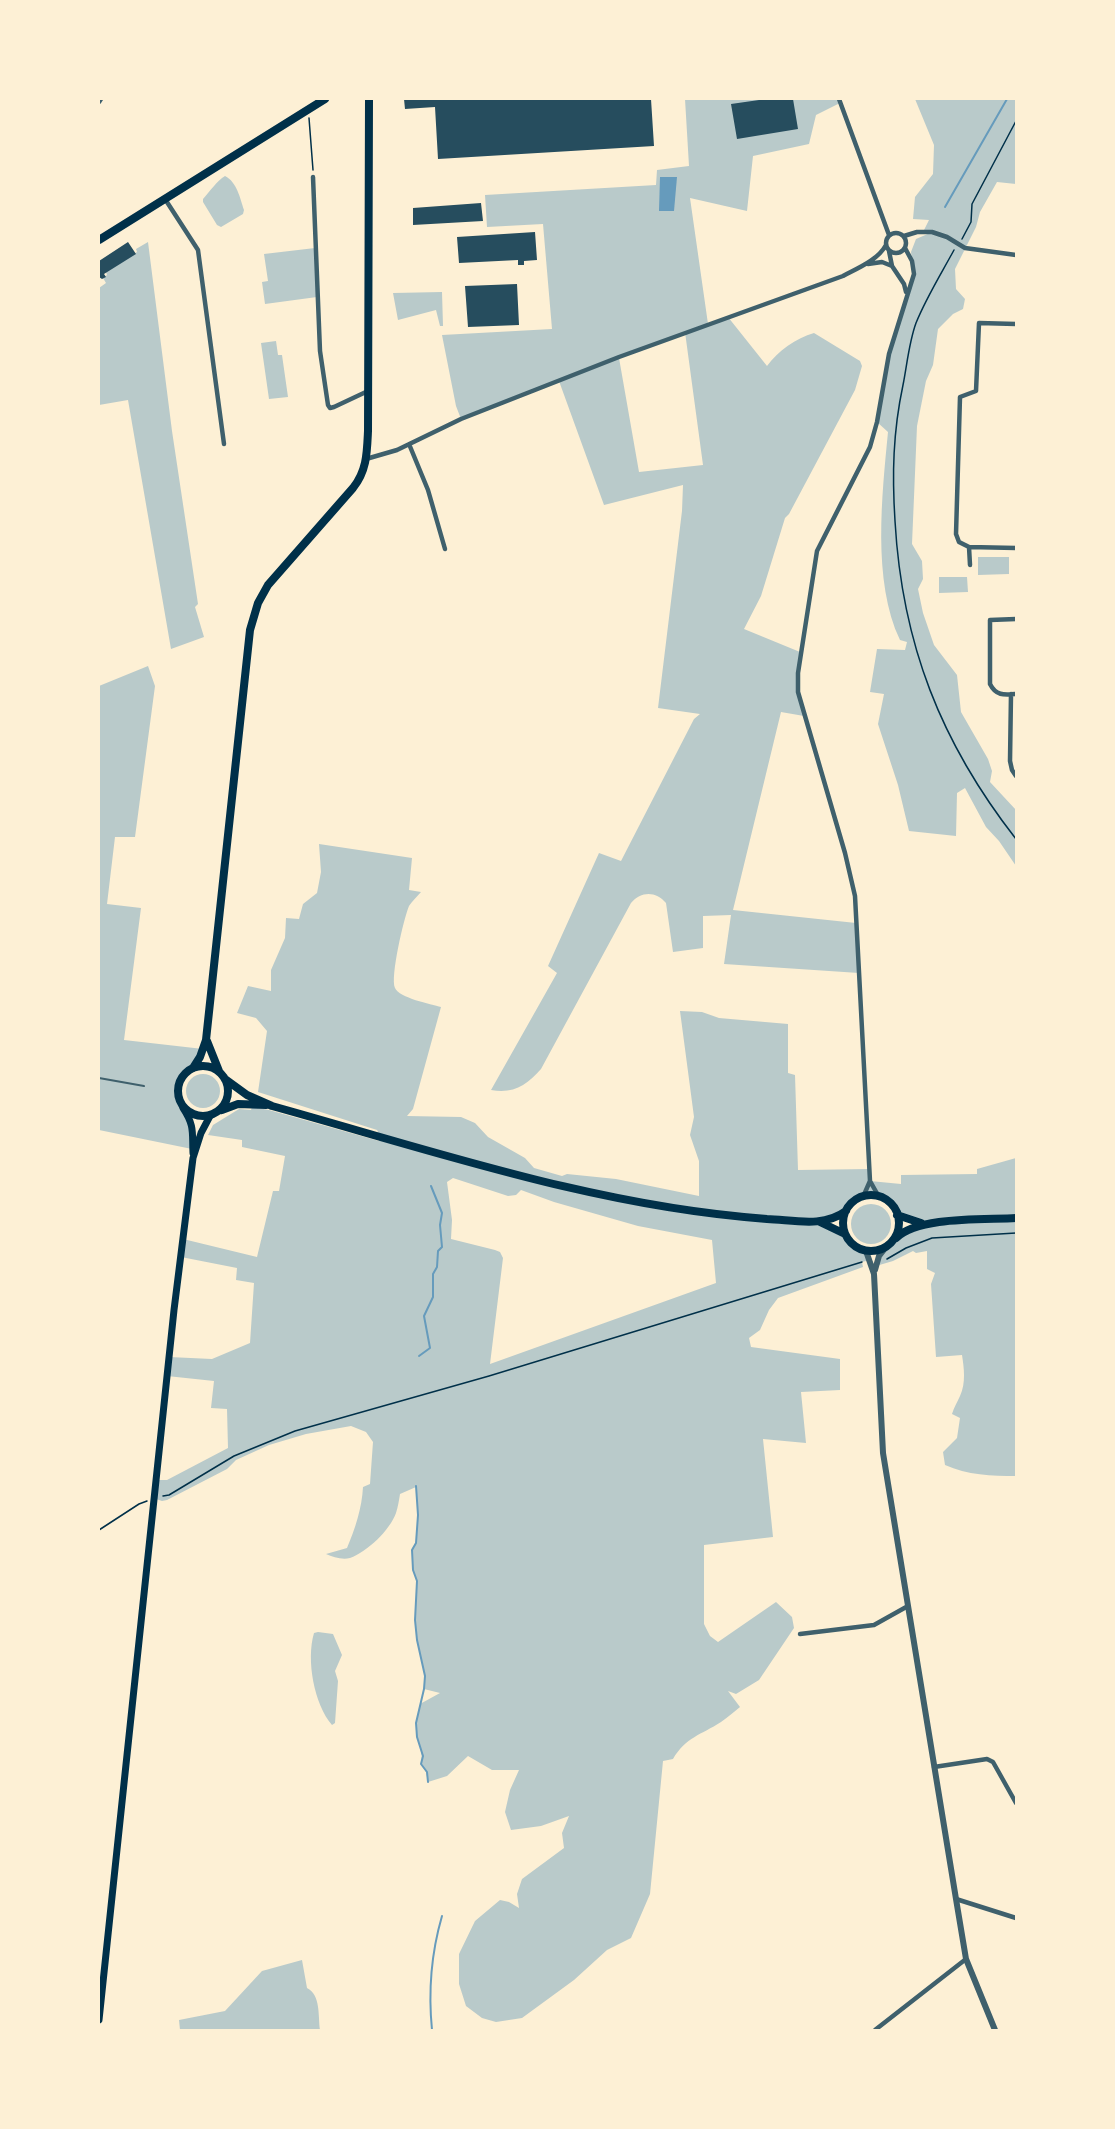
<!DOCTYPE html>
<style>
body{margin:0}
#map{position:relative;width:1115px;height:2129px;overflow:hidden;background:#fdf0d5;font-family:Georgia,serif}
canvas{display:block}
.frame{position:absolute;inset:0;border:100px solid #fdf0d5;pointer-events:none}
</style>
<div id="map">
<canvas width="1115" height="2129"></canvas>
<div class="frame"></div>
</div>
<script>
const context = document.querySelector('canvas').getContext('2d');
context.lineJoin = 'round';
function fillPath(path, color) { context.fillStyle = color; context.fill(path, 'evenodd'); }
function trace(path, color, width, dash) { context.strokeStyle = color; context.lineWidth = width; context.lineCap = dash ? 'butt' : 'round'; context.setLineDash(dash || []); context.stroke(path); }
fillPath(new Path2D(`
 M685 99H839L840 103 816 115 809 144 753 156 747 211 690 198 708 324 728 317 767 366C778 351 796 338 814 333L860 361 862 366 855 390 789 514 785 518 761 596 744 629 800 652 798 692 804 716 781 712 733 910 856 923 859 973 724 964 731 915 703 916V948L673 952 666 903C656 891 641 891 631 903L541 1069C527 1085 514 1094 491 1090L557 973 548 966 599 853 621 861 694 719 700 714 658 708 682 511 683 485 604 505 559 381 461 419 456 406 442 335 552 329 543 224 487 227 485 195 656 185 657 170 689 166ZM685 332 703 465 639 472 619 358Z
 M915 99H1016V184L997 182 980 212 976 227 955 269 956 289 965 299 963 309 953 314 938 329 933 365 926 381 917 426 912 544 922 561 923 579 918 589 923 613 934 645 957 675 961 712 988 759 992 771 990 782 1016 810V866L999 841 986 827 965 788 957 793 956 836 909 831 898 785 878 724 884 694 870 692 877 649 905 650 907 642 900 640C872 581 882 495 888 432L877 422 886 369 914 274 911 252 916 239 930 233 923 232 929 220 913 219 915 197 933 174 934 145Z
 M225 176C237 182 240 198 244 210L243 214 221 227 217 225 203 202V199C210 191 217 181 225 176Z
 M148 242 172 431 198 604 195 607 204 637 171 649 128 400 99 405V288L106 283 103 278 107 275 106 272 137 252 136 249Z
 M315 248 317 297 265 304 262 282 268 281 264 254Z
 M442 292 443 326H440L436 310 398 320 393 293Z
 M276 341 278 355H282L288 397 269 399 261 343Z
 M978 557H1009V574L978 575Z
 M939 577H967L968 592 939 593Z
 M148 666 155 686 135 837H115L107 904 141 908 124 1040 203 1049 193 1068 181 1077 178 1085 179 1101 191 1120 192 1149 99 1130V686Z
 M319 844 412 858 409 890 421 892C417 897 412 901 409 906 404 918 390 977 395 988 399 998 431 1004 441 1007L413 1109 407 1116 461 1117 475 1123 488 1137 525 1158 534 1168 562 1176 567 1174 616 1179 699 1196V1161L690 1135 694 1117 680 1011 702 1012 719 1018 788 1024V1073L795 1075 798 1170 869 1169 870 1181 901 1184V1175L977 1174V1169L1016 1158V1476C992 1476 967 1475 945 1465L943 1452 957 1438 960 1418 952 1414C954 1407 957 1403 960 1396 966 1383 964 1368 962 1355L936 1357 931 1284 935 1273 927 1269V1251L916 1253 913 1251 893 1261 876 1266C888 1242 897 1236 921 1224L897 1215 887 1201 871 1196 856 1200 846 1211 821 1222 845 1234 853 1245 866 1251 870 1260 862 1262 863 1267 778 1298 769 1310 760 1330 749 1338 751 1347 840 1359V1390L801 1392 806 1443 763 1439 773 1537 704 1545V1624L710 1636 718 1642 776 1602 792 1617 794 1628 759 1680 736 1694 728 1691 740 1707C734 1712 728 1717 721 1722 701 1735 686 1737 673 1759L663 1761 650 1894 631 1938 607 1950 574 1980 522 2018 496 2022 482 2018 466 2006 459 1984V1954L475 1921 500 1900 509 1902 519 1908 517 1894 522 1879 564 1848 562 1833 569 1816 541 1826 511 1830 505 1812 510 1790 519 1770H492L468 1756 447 1776 428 1782 426 1772 421 1764C424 1752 418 1746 417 1735 415 1724 418 1714 420 1704L440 1693 424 1689 425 1676 417 1640 415 1620 417 1581 413 1570 412 1550 416 1543 418 1515 416 1487 400 1494C399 1500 398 1507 396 1513 390 1530 367 1552 350 1558 342 1560 333 1557 326 1554L347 1548C355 1529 362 1508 363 1487L370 1484 373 1442 366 1432 351 1426 306 1434 269 1445 236 1460 227 1469 167 1500 162 1501 153 1498 155 1480H167L228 1448 227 1409 211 1408 214 1381 167 1376 169 1357 212 1359 250 1343 254 1283 236 1280 237 1268 181 1257 183 1239 257 1257 273 1191H279L285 1156 242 1147V1140L208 1135 213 1125 239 1109 251 1110 252 1107 269 1110 379 1141 380 1136 377 1130 258 1092 267 1031 256 1018 237 1013 248 986 271 991V970L285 938 286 918 299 919 303 904 317 893 321 872ZM453 1178 508 1196 516 1195 521 1190 554 1202 638 1226 712 1240 716 1283 490 1364 503 1258 500 1252 495 1250 451 1239 452 1220 447 1182Z
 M186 1091a17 17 0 1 1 34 0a17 17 0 1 1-34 0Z
 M851 1224a20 20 0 1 1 40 0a20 20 0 1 1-40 0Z
 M318 1632 333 1634 342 1655 335 1671 338 1681 335 1723 332 1725C314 1704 306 1660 314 1633Z
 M302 1960 307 1988C321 1995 318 2016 320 2030H180L179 2020 225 2011 262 1971Z`), '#b9caca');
fillPath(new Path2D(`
 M660 177H677L674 211H659Z`), '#669bbc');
trace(new Path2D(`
 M945 207 1007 99
 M419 1356 430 1348 424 1316 433 1297V1274L437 1267 438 1251 442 1247 440 1225 442 1213 431 1186
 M416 1486 418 1515 416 1543 412 1550 413 1570 417 1581 415 1620 417 1640 425 1676 424 1689 416 1723 417 1737 423 1756 421 1764 427 1772 428 1782
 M432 2030C428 1990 431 1954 442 1916`), '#669bbc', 2);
fillPath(new Path2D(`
 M404 99H651L654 146 438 159 435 107 405 109Z
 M766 99H793L798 129 737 139 731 104Z
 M481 203 483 221 413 225V208Z
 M535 232 537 260 524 261V265H518V260L459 263 457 237Z
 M128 242 136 254 104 274 106 277 102 279 99 277V261Z
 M517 284 519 325 468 327 465 286Z`), '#264d5e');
trace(new Path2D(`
 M309 118 313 170
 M962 239 971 222 972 204 1016 121
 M954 250C941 274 926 298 916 323 909 342 907 365 903 385 893 432 892 474 895 521 902 644 941 743 1016 839
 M887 1259 906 1248 932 1238 1016 1233
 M163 1496 169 1495 234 1456 295 1431 489 1376 862 1262
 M99 1530 139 1504 147 1501`), '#003049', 1.5);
trace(new Path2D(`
 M99 1078 144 1086`), '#3f606c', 2);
trace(new Path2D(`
 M839 99 889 235
 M99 102 101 99
 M313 177 320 351 328 405 330 408 334 407 368 391
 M165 199 198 250 224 444
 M886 243a10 10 0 1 1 20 0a10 10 0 1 1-20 0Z
 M904 236 917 232H932L947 237 965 248 1016 255
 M889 251 892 266 904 284 906 292
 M868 264 882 262 892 266
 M1016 324 979 323 976 391 960 397 956 534 959 542 969 547 1016 548
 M409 444 428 490 445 549
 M366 459 397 450 461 419 619 357 843 276C858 268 878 260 886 245
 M969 547 970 565
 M1016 619 990 620V684C996 696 1004 695 1016 694
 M1011 694 1010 761 1012 770 1016 776
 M863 1197 870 1181
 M879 1197 870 1181 855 896 845 853 798 692V673L817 551 870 447 877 422 889 354 914 274 912 261 905 248
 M800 1634 874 1625 908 1606
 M934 1767 987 1759 993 1762 1016 1803
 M956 1899 1016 1918
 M875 2030 966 1959`), '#3f606c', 4.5);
trace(new Path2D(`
 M866 1251 874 1274 883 1453 956 1899 966 1959 995 2030
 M875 1270 879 1256 886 1247`), '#3f606c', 6);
trace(new Path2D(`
 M183 1108C195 1126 192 1133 193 1153
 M99 2020 174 1310 193 1158 201 1133 210 1116`), '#003049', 7);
trace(new Path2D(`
 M99 240 325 99
 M207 1041 219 1071
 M178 1091a25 25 0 1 1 50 0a25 25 0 1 1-50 0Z
 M193 1068 200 1057 206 1040 250 630 258 603 268 585 353 488C367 471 367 452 368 431L369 99
 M225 1079 247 1095 272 1106C434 1151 598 1207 767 1219 794 1220 823 1228 846 1211
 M222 1110 238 1104 266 1105
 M843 1223a28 28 0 1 1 56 0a28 28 0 1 1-56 0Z
 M897 1215 921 1223
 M820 1222 845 1234
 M896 1238C919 1216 984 1220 1016 1218`), '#003049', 8);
</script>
